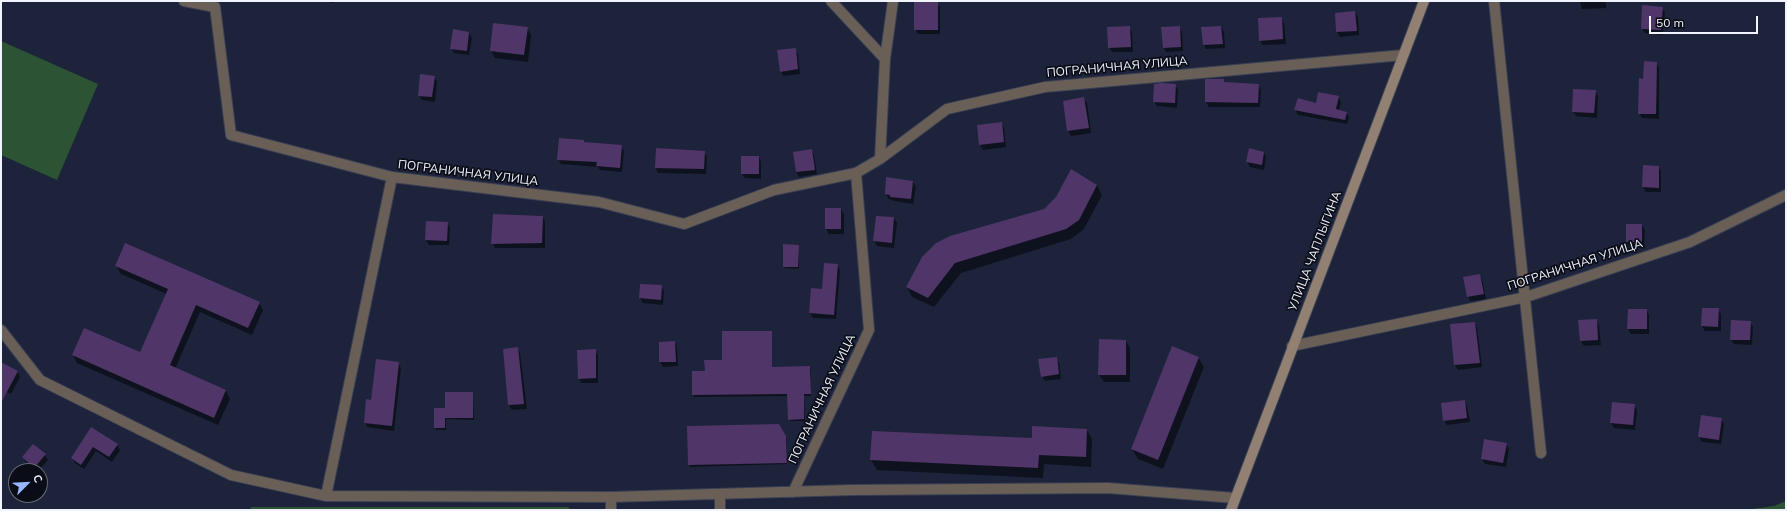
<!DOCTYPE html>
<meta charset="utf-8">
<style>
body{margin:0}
#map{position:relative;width:1787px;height:511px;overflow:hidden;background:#1c233a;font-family:Mulish,sans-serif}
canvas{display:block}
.frame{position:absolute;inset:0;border:2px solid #f0f4fd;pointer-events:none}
.north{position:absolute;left:8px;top:463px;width:40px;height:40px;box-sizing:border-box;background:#0a0d17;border:1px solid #666973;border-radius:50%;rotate:66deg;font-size:11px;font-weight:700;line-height:16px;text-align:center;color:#f0f4fd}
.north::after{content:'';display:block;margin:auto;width:14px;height:18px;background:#97b6fd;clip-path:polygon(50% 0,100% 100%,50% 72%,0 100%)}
.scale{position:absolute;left:1649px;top:16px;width:109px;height:18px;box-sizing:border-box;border:2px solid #f0f4fd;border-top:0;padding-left:5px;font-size:12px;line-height:14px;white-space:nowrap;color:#f0f4fd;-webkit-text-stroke:3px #0a0d17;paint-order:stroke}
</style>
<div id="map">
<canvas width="1787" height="511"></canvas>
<div class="frame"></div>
<div class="north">С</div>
<div class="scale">50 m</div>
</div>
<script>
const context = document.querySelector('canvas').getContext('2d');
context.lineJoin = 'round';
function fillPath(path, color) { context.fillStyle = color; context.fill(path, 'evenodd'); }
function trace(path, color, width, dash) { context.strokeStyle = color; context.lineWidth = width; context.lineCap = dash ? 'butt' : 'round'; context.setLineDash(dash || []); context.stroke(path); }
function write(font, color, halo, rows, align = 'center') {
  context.font = font + ' Mulish,sans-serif'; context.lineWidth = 3.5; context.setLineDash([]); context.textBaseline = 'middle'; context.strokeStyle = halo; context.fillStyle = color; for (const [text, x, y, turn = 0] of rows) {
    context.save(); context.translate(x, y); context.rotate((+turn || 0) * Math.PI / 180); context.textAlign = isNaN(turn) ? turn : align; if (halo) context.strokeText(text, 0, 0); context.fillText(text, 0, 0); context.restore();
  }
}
fillPath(new Path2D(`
 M1 41 98 84 57 180 1 155Z
 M1786 501V510H1744L1774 506Z
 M250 507H568L571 510H252Z`), '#2b5334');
fillPath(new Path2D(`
 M323 1H335L334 3Z
 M915 1 937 2 940 7V34H918L915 29Z
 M1299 1H1317L1300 2Z
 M1580 1H1606V8L1582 9Z
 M1662 8 1665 12 1663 35 1645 33 1642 29Z
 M1355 12 1358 17 1359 35 1340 37 1337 32Z
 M1281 18 1284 23 1286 44 1263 45 1260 41Z
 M1129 27 1132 32 1133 52H1112L1109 47Z
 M1179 27 1182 32 1183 51 1166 52 1164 48Z
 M1221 27 1224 32 1225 48 1206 49 1204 45Z
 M527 28 531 35 528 62 495 58 491 51Z
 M469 33 472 38 469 55 454 53 451 48Z
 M795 49 798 54 800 74 783 76 781 71Z
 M1656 63 1659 67V119L1642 118 1639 113 1644 80Z
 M434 77 437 81 435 102 422 100 419 95Z
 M1223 80 1225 83 1258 85 1261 90 1260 107H1209L1206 102Z
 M1175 85 1178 90 1177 108 1157 106 1154 101Z
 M1595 91 1598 96 1597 118 1576 116 1573 112Z
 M1338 97 1341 102 1339 110 1346 112 1349 117 1347 124 1298 115 1295 110Z
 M1084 99 1087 103 1091 133 1071 136 1068 131 1064 101Z
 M1001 123 1004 128 1006 147 983 150 980 145Z
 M584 141 586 144 621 146 624 151 622 172 600 170 598 167 561 164 558 159Z
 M657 149 704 152 707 157 706 174 658 173 656 168Z
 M811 150 814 155 817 174 799 177 796 172Z
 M1264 153 1266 157 1264 170 1250 167 1247 162Z
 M759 157 761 162V179L745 178 742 174Z
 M1644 166 1659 167 1661 172V192H1646L1643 187Z
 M913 182 916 187 913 204 894 201 889 199 886 194Z
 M1097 185 1102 195 1084 229 1071 239 961 273 934 307 912 297 907 287 1045 210Z
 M841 209 844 214V234H829L826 229Z
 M543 217 545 222V248H495L492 243Z
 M894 218 897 223 894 248 877 246 874 241Z
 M447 223 450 227 449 245H429L426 240Z
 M1642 225 1645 230 1644 247 1629 246 1627 242Z
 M798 246 799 269 785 268 784 266Z
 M837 265 840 270 836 319 813 318 810 313 812 289 823 290Z
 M116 266 259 303 263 310 252 335 200 312 175 369 226 391 230 399 218 425 77 363 73 355 141 354 167 294 121 274Z
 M1479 275 1482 279 1486 299 1470 301 1468 296Z
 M661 286 664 291 663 305 643 303 640 298Z
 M1703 309H1718L1721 314V331H1705L1702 326Z
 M1646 310 1649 315V334H1631L1628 329Z
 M1596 320 1599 325 1601 345 1584 346 1581 341Z
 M1750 322 1753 327 1752 345 1734 344 1731 340Z
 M1475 323 1477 327 1482 367 1458 370 1455 365 1451 325Z
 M771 332 772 368 810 367 811 369V396H804L805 421H790L788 396 694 397 693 395 706 372Z
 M1126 341 1130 348V382H1104L1099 375Z
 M675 342 677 347 678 366 663 367 660 362Z
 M518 349 520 353 527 409 512 410 509 405 504 350Z
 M595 350 598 355V383H581L579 378Z
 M1198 357 1204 367 1163 469 1138 459 1132 449Z
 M1056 358 1059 363 1061 379 1045 381 1042 376Z
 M1 363 18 372 20 377 11 394 1 389Z
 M398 363 401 368 394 431 367 427 365 422 372 401Z
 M473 393 474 420 446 419V430H436L435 427 446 409Z
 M1465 401 1467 406 1470 422 1447 425 1444 420Z
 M1634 405 1637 410 1635 430 1614 428 1611 423Z
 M1721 419 1724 424 1721 444 1702 442 1699 437Z
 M778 425 787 439V464L690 467 689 465Z
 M91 429 117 445 120 450 112 462 96 451 84 469 75 463 72 458Z
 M1087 430 1092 439 1091 467 1044 464 1043 478 877 470 871 460 873 432 1033 439Z
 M1506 444 1509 449 1506 467 1485 464 1482 459Z
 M45 455 48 460 38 471 26 462 23 457Z`), '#0007');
fillPath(new Path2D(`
 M914 1H938V30H914Z
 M1642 5 1663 7 1661 30 1641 29Z
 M1355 11 1357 31 1336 32 1335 13Z
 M1282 17 1283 39 1259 41 1258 18Z
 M493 23 528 27 524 55 490 51Z
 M1130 26 1131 47 1108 48 1107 27Z
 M1180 26 1181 47 1163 48 1161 27Z
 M1221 26 1223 44 1203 45 1201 27Z
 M453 29 469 32 467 51 450 49Z
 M796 48 798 69 780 72 777 50Z
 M1644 61 1657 62 1656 114H1638L1639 78 1643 79Z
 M420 74 435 76 432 97 418 96Z
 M1205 79H1224V82L1259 84 1258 103 1205 102Z
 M1161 83 1176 84 1175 103 1153 102 1154 84Z
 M1573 89 1596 90 1594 113 1572 112Z
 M1318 92 1339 96 1336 109 1347 112 1345 120 1294 110 1298 98 1316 103Z
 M1084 97 1089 128 1067 131 1063 101Z
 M1002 122 1004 142 979 145 977 125Z
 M559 138 584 140V142L622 145 620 168 596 166 597 162 557 160Z
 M656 148 705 151 704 169 655 168Z
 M1249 148 1264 152 1262 165 1246 162Z
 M812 149 815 170 796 172 793 152Z
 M741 156H759V174H741Z
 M1643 165 1659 166V188L1642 187Z
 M1071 169 1097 185 1079 220 1066 229 955 263 928 298 906 287 922 257 936 243 950 236 1044 209 1056 197Z
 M886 177 913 181 911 199 890 197V195L885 194Z
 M825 208H841V229H825Z
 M493 214 543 216 542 243 491 244Z
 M876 216 894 217 892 243 873 241Z
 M426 221 448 222 447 241 425 240Z
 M1626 224H1642V242H1626Z
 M125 243 260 302 248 328 196 305 170 365 226 390 214 418 72 355 84 328 140 352 168 289 115 266Z
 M783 244 799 245 798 267H783Z
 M824 263 838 264 834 315 809 313 811 288 822 289Z
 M1480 274 1484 294 1467 297 1463 277Z
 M640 284 662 285 661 300 639 298Z
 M1702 308H1719L1718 327 1701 326Z
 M1628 309H1647V329H1627Z
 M1597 319 1598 340 1580 341 1578 320Z
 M1731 320 1751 321 1750 340H1730Z
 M1475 322 1480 363 1454 365 1450 324Z
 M722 331H772V367L810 366 811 394H804V419L788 420 787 394 692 395V371H705L704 360H722Z
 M1099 339 1126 340V375H1098Z
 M675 341 676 362H659V342Z
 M1172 346 1199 357 1158 460 1131 449Z
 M518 347 524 404 508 405 503 349Z
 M596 349V378L578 379 577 350Z
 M1057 357 1059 374 1041 377 1038 359Z
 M376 359 399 362 392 426 364 423 366 399 371 400Z
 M1 362 18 371 1 403Z
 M445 392H473V418H445V428H434V408H445Z
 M1465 400 1467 418 1443 421 1441 403Z
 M1612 402 1635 404 1633 425 1610 423Z
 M1701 415 1722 418 1719 440 1698 437Z
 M779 424 786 436 787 463 688 465 687 426Z
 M1032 426 1087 429 1086 457 1039 455 1038 468 870 460 872 431 1032 438Z
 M91 427 118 444 109 457 93 447 81 465 71 458Z
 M1484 439 1507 443 1503 463 1481 459Z
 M33 444 46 454 34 468 22 457Z`), '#503569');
const minor = new Path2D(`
 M184 1 215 7 231 135 392 177 599 202 684 224 774 190 856 173 869 330 793 492
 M831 1 885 59
 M1494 1 1541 453
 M880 159 885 59 893 1
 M856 173 880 159 947 109 1045 87 1403 55
 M1 330 40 380 231 475 326 496 611 497 851 490 1108 488 1235 498
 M1292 346 1526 297 1690 242 1786 195
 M720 494V510
 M326 496 392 177
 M611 497V510`);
const secondary = new Path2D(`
 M1231 510 1424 1`);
trace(minor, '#3a4055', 12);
trace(secondary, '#3a4055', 12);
trace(minor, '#6a5f56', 10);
trace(secondary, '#928072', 10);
write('12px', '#f0f4fd', '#0a0d17', [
 ["ПОГРАНИЧНАЯ УЛИЦА",1117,67,-5],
 ["ПОГРАНИЧНАЯ УЛИЦА",468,173,7],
 ["УЛИЦА ЧАПЛЫГИНА",1315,251,-69],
 ["ПОГРАНИЧНАЯ УЛИЦА",1575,265,-18],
 ["ПОГРАНИЧНАЯ УЛИЦА",822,399,-65]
]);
</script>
